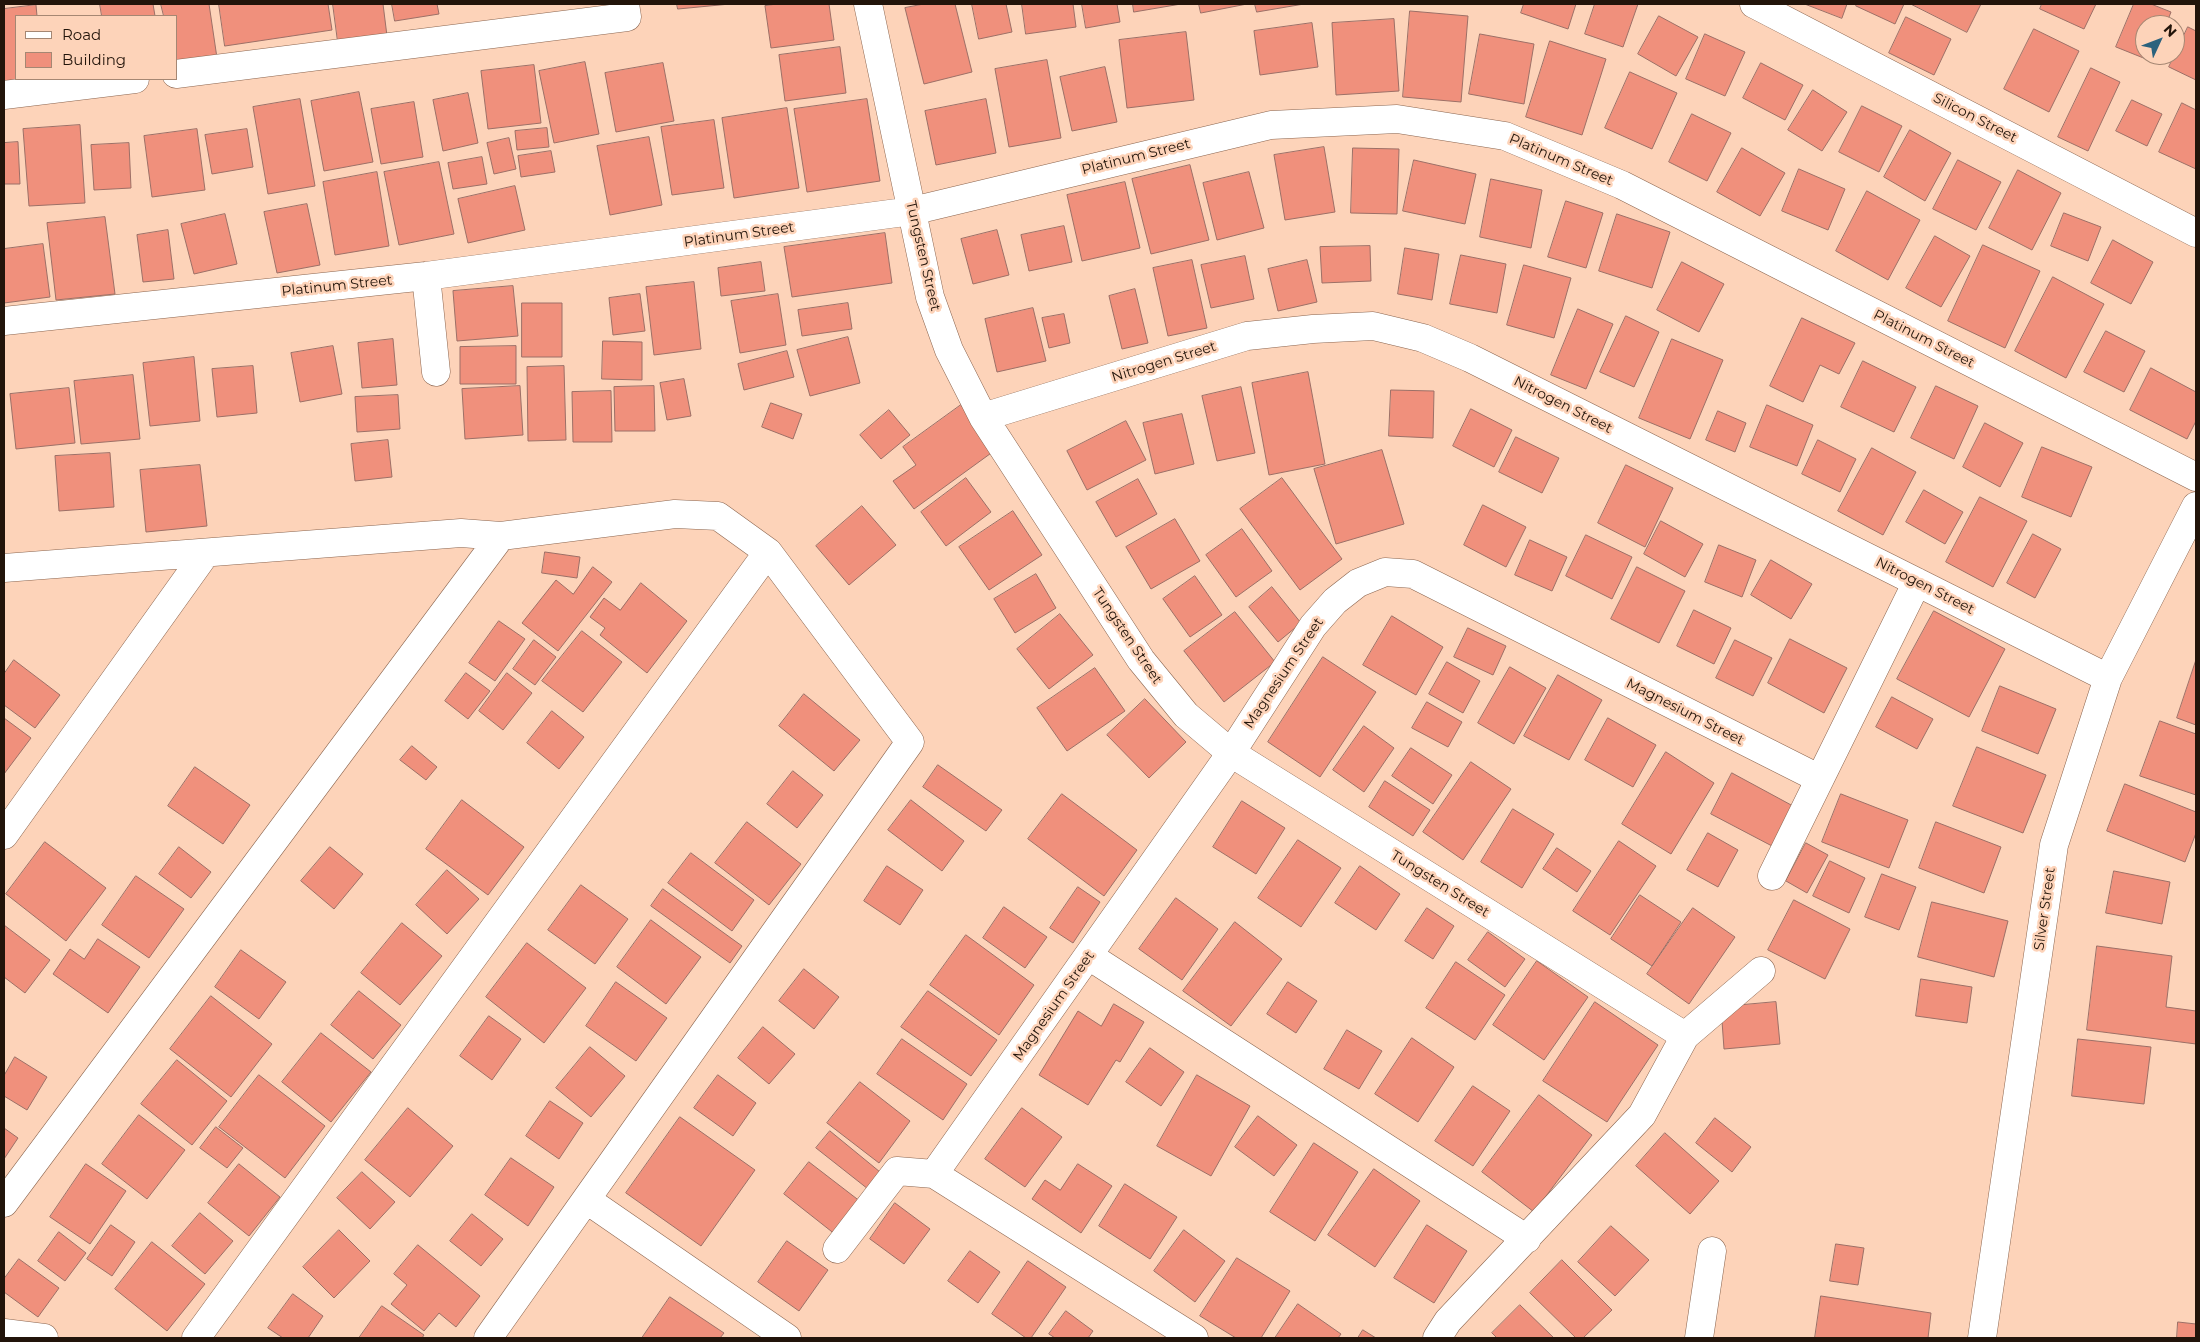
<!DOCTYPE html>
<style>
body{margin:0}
#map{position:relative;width:2200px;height:1342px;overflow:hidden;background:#fdd3b9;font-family:Montserrat,sans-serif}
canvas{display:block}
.frame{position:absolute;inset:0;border:5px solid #22140a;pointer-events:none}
.legend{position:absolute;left:15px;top:15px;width:162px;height:65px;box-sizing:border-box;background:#fdd3b9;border:1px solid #a58773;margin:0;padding:6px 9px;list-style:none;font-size:15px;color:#22140a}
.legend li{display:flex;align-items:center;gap:10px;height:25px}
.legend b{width:25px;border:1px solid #a58773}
.north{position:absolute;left:2135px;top:15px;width:50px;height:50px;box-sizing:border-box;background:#fdd3b9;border:1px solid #a58773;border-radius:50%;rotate:47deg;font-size:14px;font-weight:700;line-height:20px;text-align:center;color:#22140a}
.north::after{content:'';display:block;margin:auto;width:18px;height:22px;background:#2b627d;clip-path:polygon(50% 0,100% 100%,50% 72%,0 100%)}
</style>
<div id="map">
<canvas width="2200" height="1342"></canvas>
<div class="frame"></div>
<ul class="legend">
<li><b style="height:6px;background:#fff"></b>Road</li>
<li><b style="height:14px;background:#f0907c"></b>Building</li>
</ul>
<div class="north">N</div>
</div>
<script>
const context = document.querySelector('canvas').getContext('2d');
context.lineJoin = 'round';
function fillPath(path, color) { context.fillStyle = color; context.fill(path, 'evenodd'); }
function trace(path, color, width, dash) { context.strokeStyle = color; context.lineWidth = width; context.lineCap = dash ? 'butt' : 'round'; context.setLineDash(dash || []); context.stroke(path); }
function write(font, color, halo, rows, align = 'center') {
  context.font = font + ' Montserrat,sans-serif'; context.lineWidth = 5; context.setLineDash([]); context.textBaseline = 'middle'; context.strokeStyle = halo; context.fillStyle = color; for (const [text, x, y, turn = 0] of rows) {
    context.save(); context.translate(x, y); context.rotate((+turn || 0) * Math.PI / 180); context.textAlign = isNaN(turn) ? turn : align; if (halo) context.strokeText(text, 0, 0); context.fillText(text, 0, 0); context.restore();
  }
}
const building = new Path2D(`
 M100 4H153L155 16H102Z
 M161 4H209L217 58 176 64V16H164Z
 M219 4H328L332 30 225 46Z
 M333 4H383L387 36 338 42Z
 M392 4H437L439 14 395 21Z
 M677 4H730L678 9Z
 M777 4H829L834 40 771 48 765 6Z
 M924 4H955L972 72 924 84 905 8Z
 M972 4H1006L1012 32 979 39Z
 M1022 4H1073L1076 27 1026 34Z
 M1082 4H1117L1120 22 1086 28Z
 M1133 4H1181L1134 12Z
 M1199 4H1247L1201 13Z
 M1255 4H1304L1257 12Z
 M1524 4H1576L1568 29 1521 13Z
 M1595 4H1638L1623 47 1585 34Z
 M1805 4H1847L1842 18Z
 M1857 4H1904L1895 24 1856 6Z
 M1911 4H1981L1967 32Z
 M2042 4H2096L2084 29 2040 9Z
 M2134 4H2151L2171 12 2166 25H2145V55H2154L2151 61 2116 47Z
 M36 5 37 16H16V79H25L4 81V9Z
 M1410 11 1468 16 1461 102 1403 97Z
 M1659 16 1698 37 1676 76 1638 54Z
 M1906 17 1951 39 1934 75 1889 53Z
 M1394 19 1399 91 1336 95 1332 23Z
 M1312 23 1318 67 1260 75 1254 31Z
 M2188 27 2196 31V80L2169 67Z
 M2034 29 2079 51 2049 112 2004 89Z
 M1186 32 1194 100 1127 108 1119 40Z
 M1480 34 1534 44 1524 104 1469 94Z
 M1705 34 1745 52 1725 96 1686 79Z
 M1550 41 1606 59 1582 135 1526 117Z
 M840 47 846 93 785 101 779 55Z
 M1047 60 1061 138 1009 147 995 69Z
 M585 62 599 134 554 143 539 71Z
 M663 63 674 121 616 132 605 73Z
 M1761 63 1803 85 1785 120 1743 98Z
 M534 65 541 123 488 129 481 71Z
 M1105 67 1117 122 1072 131 1060 77Z
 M2091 68 2120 82 2088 151 2058 137Z
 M1630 72 1677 93 1652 149 1605 128Z
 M1813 90 1847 112 1822 151 1788 130Z
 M359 92 373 162 324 171 311 101Z
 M468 93 478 143 443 151 433 100Z
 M300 99 315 186 268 194 253 107Z
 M867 99 880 181 807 192 794 109Z
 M986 99 996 153 936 165 925 111Z
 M2132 100 2162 114 2147 146 2116 131Z
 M414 102 423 157 381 164 371 109Z
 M2182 103 2196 110V169L2159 152Z
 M1862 106 1902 126 1879 172 1839 152Z
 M787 108 799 188 734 198 722 118Z
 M1692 114 1731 133 1707 181 1669 162Z
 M714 120 724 188 672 195 661 127Z
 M80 125 85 203 29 206 23 129Z
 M547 128 549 147 517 150 515 131Z
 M197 129 205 190 152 197 144 136Z
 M247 129 253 167 212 174 205 135Z
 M1910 130 1951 153 1925 201 1884 177Z
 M649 137 662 205 610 215 597 146Z
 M509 138 516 169 494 174 487 143Z
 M18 142 20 184H4V143Z
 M129 143 131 188 94 190 91 145Z
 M1324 147 1335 212 1285 220 1274 155Z
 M1353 148 1399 149 1397 214 1351 213Z
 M1742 148 1785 173 1760 216 1717 192Z
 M551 151 555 172 521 177 518 156Z
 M482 157 487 184 453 189 448 163Z
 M1414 160 1476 174 1465 224 1403 211Z
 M1958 160 2001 182 1976 230 1933 209Z
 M439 162 454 234 399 245 384 172Z
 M1190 165 1209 240 1151 254 1132 179Z
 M1799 169 1845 189 1828 230 1782 211Z
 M2018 170 2061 193 2032 250 1989 228Z
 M377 172 389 246 335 255 323 182Z
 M1249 172 1264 228 1217 240 1203 183Z
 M1491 179 1542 190 1531 248 1480 237Z
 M1125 182 1140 248 1082 261 1067 195Z
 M515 186 525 230 468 243 458 199Z
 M1867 191 1920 220 1888 280 1836 251Z
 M1566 201 1603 213 1586 268 1548 257Z
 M307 204 320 265 277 273 264 212Z
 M2064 213 2101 227 2088 261 2051 246Z
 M225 214 237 264 194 274 181 224Z
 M1617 214 1670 232 1652 288 1599 271Z
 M105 217 115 294 56 300 47 223Z
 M1064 226 1072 262 1029 271 1021 235Z
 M168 230 174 279 143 282 137 235Z
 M997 230 1009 275 973 284 961 239Z
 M885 233 892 283 792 297 784 247Z
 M1935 236 1970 256 1941 307 1906 288Z
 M2113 240 2153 262 2131 304 2091 283Z
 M43 244 50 297 4 303V249Z
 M1983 245 2040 271 2005 348 1948 321Z
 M1370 246 1371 281 1322 283 1320 247Z
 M1405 248 1439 254 1432 300 1398 294Z
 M1461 255 1506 264 1497 313 1450 304Z
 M1245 256 1254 299 1211 308 1201 265Z
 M1192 260 1207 328 1168 336 1153 268Z
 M1307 260 1317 302 1278 311 1268 269Z
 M761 262 765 291 721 296 718 268Z
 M1682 262 1724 284 1699 332 1657 310Z
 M1524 265 1571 278 1554 338 1507 325Z
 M2053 277 2104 304 2066 378 2015 351Z
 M694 282 701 349 654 355 646 287Z
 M513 286 518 336 457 341 453 291Z
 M1135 289 1148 343 1122 349 1109 296Z
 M640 294 645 331 613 335 609 298Z
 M778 294 786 345 740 353 731 301Z
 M522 303H562V357H522Z
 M848 303 852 329 802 336 798 310Z
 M1033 308 1046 361 997 372 985 319Z
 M1578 309 1613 324 1586 389 1551 375Z
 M1064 314 1070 343 1049 348 1042 318Z
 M1626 316 1659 332 1634 387 1600 372Z
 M1802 318 1855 343 1839 374 1820 365 1803 402 1770 386Z
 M2106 331 2145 351 2124 392 2084 372Z
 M848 337 860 383 810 396 797 350Z
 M393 339 397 385 362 388 358 343Z
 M1672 339 1723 360 1690 439 1639 418Z
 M603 341 642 342V380L602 379Z
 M333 346 342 394 300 402 291 353Z
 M516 346V384H460V347Z
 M787 351 794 377 744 390 738 364Z
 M194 357 200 421 150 426 143 363Z
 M1863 361 1916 387 1894 432 1841 407Z
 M253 366 257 413 217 417 212 369Z
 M564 366 566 440 528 441 527 367Z
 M2151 368 2196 392V421L2187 439 2130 410Z
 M1308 372 1325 464 1269 475 1252 383Z
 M133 375 140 439 81 444 74 381Z
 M684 379 691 416 667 420 660 383Z
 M520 386 523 435 465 439 462 389Z
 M654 386 655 431H615L614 387Z
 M1936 386 1978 406 1954 459 1911 438Z
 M1241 387 1255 453 1217 461 1202 396Z
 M69 388 75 443 16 449 10 394Z
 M1391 390 1434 391 1433 438 1389 436Z
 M611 391 612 442H573L572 392Z
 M398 395 400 429 357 432 355 397Z
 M771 403 802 414 793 439 762 427Z
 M961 405 994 451 914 509 893 481 916 465 903 447Z
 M1767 405 1813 425 1797 466 1750 447Z
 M1471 409 1512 430 1494 467 1453 446Z
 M889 410 910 435 881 459 860 435Z
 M1718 411 1746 423 1735 452 1706 440Z
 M1182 414 1194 464 1155 474 1143 423Z
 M1126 421 1146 460 1087 490 1067 451Z
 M1985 423 2023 443 2000 487 1963 467Z
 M1516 437 1559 458 1542 493 1499 472Z
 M388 440 392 477 355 481 351 444Z
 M1818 440 1856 459 1840 492 1802 474Z
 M2042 447 2092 467 2071 517 2022 497Z
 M1872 448 1916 472 1883 535 1838 511Z
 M1382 450 1404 524 1336 544 1314 469Z
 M110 453 114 507 59 511 55 456Z
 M200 465 207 526 146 532 140 470Z
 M1626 465 1673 488 1645 547 1598 523Z
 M966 478 991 512 946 546 921 512Z
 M1282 478 1342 559 1300 590 1240 509Z
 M1138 479 1157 514 1116 537 1096 502Z
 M1924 490 1963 512 1945 544 1906 522Z
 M1980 497 2027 521 1993 587 1946 562Z
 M1483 505 1526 527 1506 567 1464 545Z
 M862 506 896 545 849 585 816 546Z
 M1013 511 1042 555 989 590 959 547Z
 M1175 519 1200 561 1151 589 1126 547Z
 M1661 521 1703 544 1685 577 1644 554Z
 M1242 529 1272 571 1236 597 1206 555Z
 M2033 534 2061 549 2035 598 2007 583Z
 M1586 535 1632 557 1612 599 1566 576Z
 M1530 540 1567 557 1552 591 1515 575Z
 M1719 545 1756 560 1742 597 1705 582Z
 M545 552 580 557 577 578 542 573Z
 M1771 560 1812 584 1791 619 1751 595Z
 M593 567 612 582 558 651 522 623 556 580 573 594Z
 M1637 567 1685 591 1659 643 1611 619Z
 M1036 574 1056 608 1015 633 994 599Z
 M1195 576 1222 615 1190 637 1163 599Z
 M641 583 687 621 647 673 600 635 605 628 590 617 604 598 620 610Z
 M1272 587 1301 623 1278 642 1249 607Z
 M1694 610 1731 628 1714 664 1677 646Z
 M1934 611 2005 649 1969 717 1897 679Z
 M1235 612 1275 662 1224 702 1184 651Z
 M1060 614 1093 655 1049 689 1017 649Z
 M1392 616 1443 647 1416 695 1363 665Z
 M499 621 525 639 495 681 469 663Z
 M1468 628 1506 646 1493 675 1454 657Z
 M582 631 622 662 583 712 542 681Z
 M1790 639 1847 668 1824 713 1768 683Z
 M534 640 556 657 535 685 513 669Z
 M1735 640 1772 658 1753 696 1716 678Z
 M1323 657 1376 692 1320 777 1268 742Z
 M14 660 60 695 35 728 4 705V674Z
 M2196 660V725L2177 718Z
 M1447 662 1480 681 1463 713 1429 694Z
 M1510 667 1546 688 1514 744 1478 723Z
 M1095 668 1125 711 1067 751 1037 708Z
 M466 673 490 691 468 719 445 701Z
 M507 673 532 693 503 730 479 711Z
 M1558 675 1602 700 1569 760 1524 736Z
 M2000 686 2056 709 2038 754 1982 731Z
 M804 694 860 740 834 771 779 726Z
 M1892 697 1933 719 1917 749 1876 727Z
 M1145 699 1186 742 1149 778 1107 735Z
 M1427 702 1462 722 1448 747 1412 728Z
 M552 711 584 737 559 769 527 743Z
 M4 718 31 738 4 774Z
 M1608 718 1656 745 1633 787 1585 760Z
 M2160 721 2196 734V795L2140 776Z
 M1364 726 1394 748 1364 792 1333 770Z
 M412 746 437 767 426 780 400 760Z
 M1977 747 2046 775 2023 833 1953 806Z
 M1411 748 1452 775 1433 804 1392 776Z
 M1666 752 1714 783 1671 854 1622 824Z
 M1471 762 1511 789 1463 860 1423 832Z
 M938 765 1002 810 986 831 923 787Z
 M195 767 250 805 223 844 168 806Z
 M793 771 823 795 797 828 767 804Z
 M1732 773 1793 806 1772 846 1711 814Z
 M1385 781 1430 810 1413 836 1369 807Z
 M2125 784 2196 812V833L2185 862 2107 831Z
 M1062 794 1137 850 1104 896 1028 839Z
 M1841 794 1908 820 1889 868 1822 842Z
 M462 800 524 847 488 895 426 849Z
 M911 800 964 841 942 871 888 830Z
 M1242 801 1285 828 1256 874 1213 847Z
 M1513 809 1554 834 1522 888 1481 862Z
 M747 822 801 864 769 905 715 863Z
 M1936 822 2001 847 1984 893 1919 868Z
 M1708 833 1738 850 1718 887 1687 870Z
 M1298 840 1341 868 1301 927 1258 898Z
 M1619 841 1656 866 1610 935 1573 911Z
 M45 842 106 888 66 941 6 894Z
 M1806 843 1828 855 1807 893 1786 881Z
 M179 847 211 872 191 898 159 874Z
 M330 847 363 874 334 909 301 881Z
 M1557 848 1591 871 1577 892 1543 869Z
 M691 853 754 900 732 931 668 883Z
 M1830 861 1865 878 1849 913 1813 896Z
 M887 866 923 890 900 925 864 901Z
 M1360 866 1400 894 1376 930 1335 903Z
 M447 870 479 899 447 934 416 905Z
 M2114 871 2170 882 2162 924 2106 913Z
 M1882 874 1916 887 1899 930 1865 917Z
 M136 876 184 909 149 958 102 925Z
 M581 885 628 919 595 964 548 930Z
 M1078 887 1100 902 1073 943 1050 928Z
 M663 889 742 946 730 963 651 906Z
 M1640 895 1681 922 1652 966 1611 939Z
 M1176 898 1218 929 1182 980 1139 949Z
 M1794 900 1850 929 1825 979 1768 950Z
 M1932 902 2008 921 1994 977 1918 957Z
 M1004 907 1047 937 1025 968 983 938Z
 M1427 908 1454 926 1433 959 1405 941Z
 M1693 908 1735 937 1689 1004 1647 974Z
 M651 920 701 957 666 1004 617 967Z
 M1235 922 1282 959 1231 1026 1183 991Z
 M402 923 442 956 400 1005 361 973Z
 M4 925 50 960 25 993 4 977Z
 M1488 932 1525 959 1505 987 1468 960Z
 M966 935 1034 985 999 1035 930 985Z
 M98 939 140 967 108 1013 53 974 70 949 84 959Z
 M527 943 586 988 544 1043 486 997Z
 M2097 946 2172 956 2166 1007 2196 1011V1044L2087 1030Z
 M241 950 286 982 259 1019 215 987Z
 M1537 961 1588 997 1544 1060 1493 1025Z
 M1456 962 1505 995 1475 1040 1426 1008Z
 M804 969 839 997 814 1029 779 1001Z
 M1921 979 1972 987 1967 1023 1916 1016Z
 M616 982 667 1018 636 1061 586 1026Z
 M1288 982 1317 1001 1296 1033 1267 1014Z
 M359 991 401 1025 373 1059 331 1025Z
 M928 991 997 1040 971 1076 901 1027Z
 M211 996 272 1044 231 1097 170 1049Z
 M1595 1002 1658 1045 1607 1122 1543 1081Z
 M1776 1002 1780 1044 1724 1049 1721 1007Z
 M1114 1004 1144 1022 1120 1062 1116 1060 1088 1105 1039 1075 1078 1011 1101 1026Z
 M489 1016 521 1039 492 1080 460 1056Z
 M763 1027 795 1054 769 1084 738 1058Z
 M1347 1030 1382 1051 1359 1089 1324 1069Z
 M321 1033 371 1072 331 1122 282 1082Z
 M1412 1038 1454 1067 1418 1122 1375 1094Z
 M902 1039 967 1084 943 1120 877 1074Z
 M2078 1039 2151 1047 2144 1104 2072 1096Z
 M590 1047 625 1076 591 1117 556 1088Z
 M1150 1048 1184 1072 1161 1106 1126 1082Z
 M15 1057 47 1077 27 1110 4 1096V1076Z
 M177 1060 227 1101 192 1145 141 1104Z
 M259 1075 325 1126 285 1178 219 1127Z
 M718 1075 756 1103 733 1136 694 1108Z
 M1197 1075 1250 1106 1211 1176 1157 1146Z
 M860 1082 910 1121 879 1163 827 1123Z
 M1473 1086 1510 1111 1473 1166 1435 1141Z
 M1539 1095 1592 1135 1534 1212 1482 1172Z
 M550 1101 583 1123 559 1159 526 1136Z
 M408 1108 453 1146 410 1197 365 1160Z
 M1022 1108 1062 1137 1025 1187 985 1159Z
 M139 1115 185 1150 147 1199 102 1164Z
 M1258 1116 1297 1145 1274 1176 1235 1147Z
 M680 1117 755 1170 701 1246 626 1193Z
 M1715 1118 1751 1147 1732 1172 1696 1143Z
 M216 1127 243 1148 227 1168 200 1148Z
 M4 1128 18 1138 4 1159Z
 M830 1131 880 1172 868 1189 816 1148Z
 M1665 1133 1719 1181 1690 1214 1636 1166Z
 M1314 1143 1358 1172 1315 1241 1270 1212Z
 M511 1158 554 1187 528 1226 485 1195Z
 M809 1162 861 1202 836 1235 784 1194Z
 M86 1164 126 1191 90 1244 50 1217Z
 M239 1164 280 1197 249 1236 208 1203Z
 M1078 1164 1112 1186 1081 1233 1032 1199 1045 1180 1060 1190Z
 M1374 1169 1420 1201 1375 1267 1328 1235Z
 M362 1172 395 1202 370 1229 337 1198Z
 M1125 1184 1177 1217 1150 1259 1099 1226Z
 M895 1203 930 1229 904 1264 870 1239Z
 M200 1213 233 1241 205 1274 172 1246Z
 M472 1214 503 1239 481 1266 450 1241Z
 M111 1225 135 1242 112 1276 87 1259Z
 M1427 1225 1467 1251 1434 1303 1394 1278Z
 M1611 1226 1649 1260 1615 1296 1578 1262Z
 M339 1230 370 1261 334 1298 303 1267Z
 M1184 1230 1225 1261 1195 1302 1154 1271Z
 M59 1232 86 1253 65 1281 38 1261Z
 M787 1241 828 1270 799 1311 758 1282Z
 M152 1242 205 1284 167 1331 115 1289Z
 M1836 1244 1864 1248 1858 1285 1830 1281Z
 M418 1245 480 1296 456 1327 439 1313 424 1331 391 1304 407 1285 394 1274Z
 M970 1251 1000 1272 978 1303 948 1281Z
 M1237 1258 1290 1291 1261 1338H1236L1200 1316Z
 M19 1259 59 1288 38 1317 4 1292V1279Z
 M1562 1260 1612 1310 1583 1338H1576L1530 1293Z
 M1028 1261 1066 1287 1031 1338H1026L992 1314Z
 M293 1294 323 1316 308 1338H283L268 1328Z
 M1821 1296 1931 1313 1928 1338H1815Z
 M670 1297 724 1333 720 1338H642Z
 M1298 1304 1341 1334 1338 1338H1275Z
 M1520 1305 1554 1338H1497L1492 1333Z
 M382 1306 424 1335 422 1338H359Z
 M1066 1311 1093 1331 1088 1338H1055L1049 1334Z
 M2178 1322 2196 1324V1338H2177Z
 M1363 1330 1376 1338H1358Z`);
fillPath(building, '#f0907c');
trace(building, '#9c6f66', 1);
const street = new Path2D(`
 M868 4 930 297 949 350 983 417 1141 660 1186 715 1231 753 1685 1036
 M1754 4 2196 233
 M176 74 627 17 625 4
 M4 95 135 79
 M426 276 436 372
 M4 321 426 276 912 211 1271 125 1397 119 1505 136 1622 185 2196 477
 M983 417 1247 336 1313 329 1373 326 1423 338 1470 358 2108 678
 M4 568 461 533 501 536 675 514 718 516 768 552 910 742 488 1338
 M4 835 205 554
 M1772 876 1917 582
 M1089 956 1527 1239
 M934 1174 1231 753 1313 626 1335 601 1358 583 1385 572 1413 574 1820 779
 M587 1200 787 1338
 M4 1203 501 536
 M837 1249 897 1171 934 1174 1194 1338
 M4 1333 44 1338
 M196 1338 768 552
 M1437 1338 1448 1321 1642 1115 1685 1036 1761 971
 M1699 1338 1712 1251
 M1982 1338 2054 845 2108 678 2196 506`);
trace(street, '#8b654f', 29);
trace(street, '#fff', 28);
write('14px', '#22140a', '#fdd3b9', [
 ["Silicon Street",1975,118,27],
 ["Platinum Street",1136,157,-14],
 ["Platinum Street",1561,160,23],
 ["Platinum Street",739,235,-8],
 ["Tungsten Street",923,256,77],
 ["Platinum Street",337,286,-6],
 ["Platinum Street",1924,339,27],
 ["Nitrogen Street",1164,362,-17],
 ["Nitrogen Street",1563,405,27],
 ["Nitrogen Street",1925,586,27],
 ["Tungsten Street",1127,636,56],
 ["Magnesium Street",1284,673,-56],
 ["Magnesium Street",1685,712,27],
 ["Tungsten Street",1440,884,32],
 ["Silver Street",2045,909,-82],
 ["Magnesium Street",1054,1006,-55]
]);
</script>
